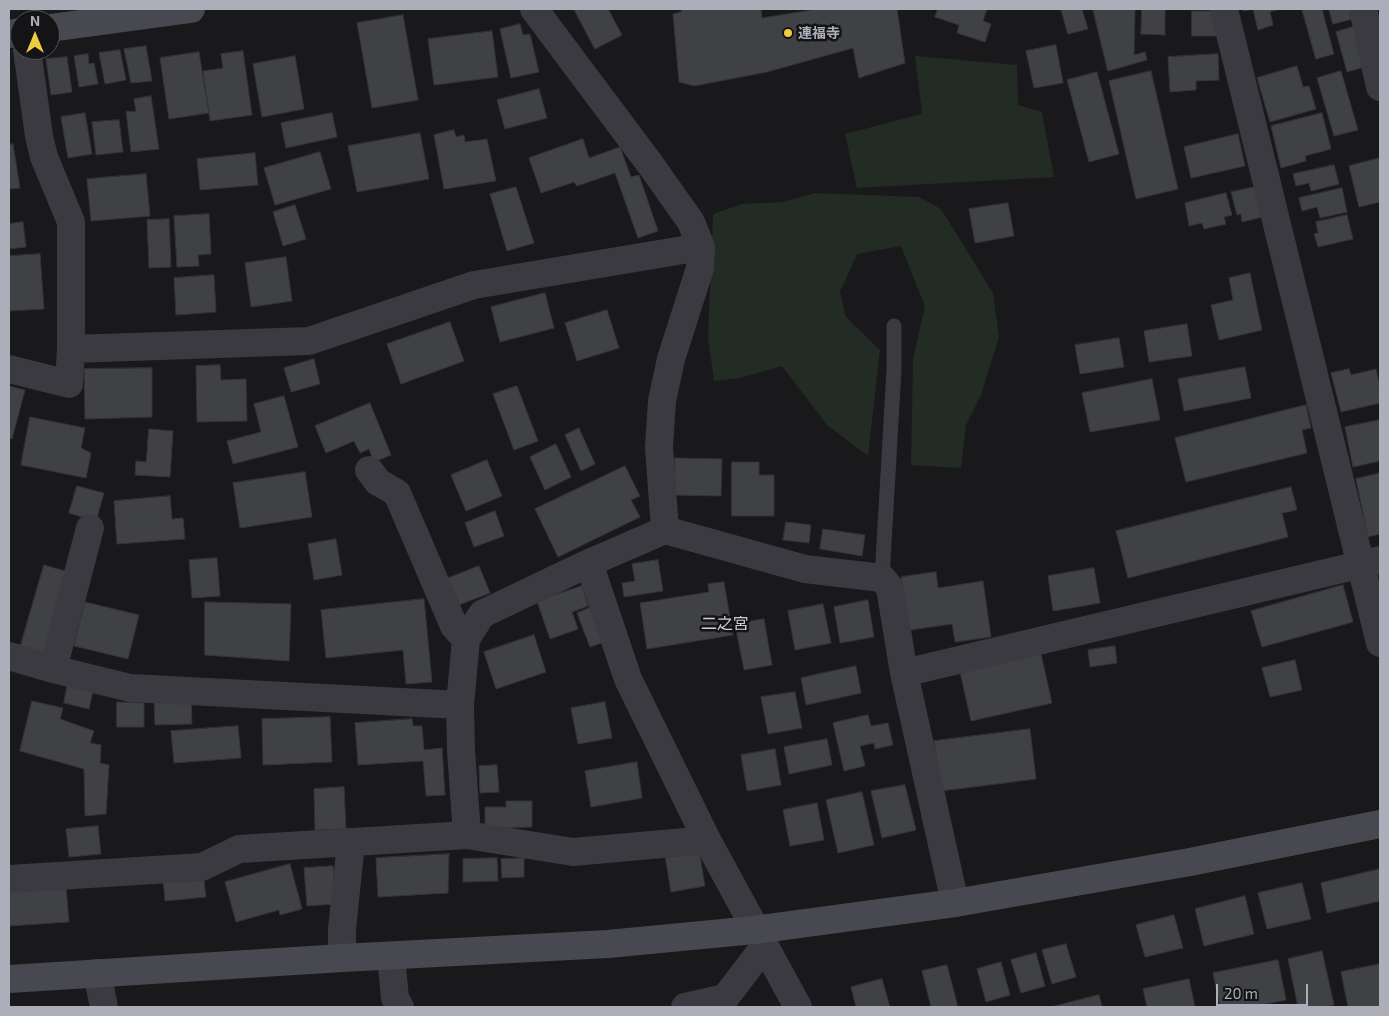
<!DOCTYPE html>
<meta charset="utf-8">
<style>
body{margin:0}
#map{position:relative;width:1389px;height:1016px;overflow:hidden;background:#19191b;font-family:"Exo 2",sans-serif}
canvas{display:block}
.frame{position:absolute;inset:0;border:10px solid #acaeba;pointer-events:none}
.north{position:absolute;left:10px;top:10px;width:50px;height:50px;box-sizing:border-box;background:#141416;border:1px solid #515258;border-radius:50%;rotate:0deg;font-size:14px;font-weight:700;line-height:20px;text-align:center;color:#acaeba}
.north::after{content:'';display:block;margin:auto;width:18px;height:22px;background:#eccd3f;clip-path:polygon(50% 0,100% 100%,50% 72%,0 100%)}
.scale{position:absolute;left:1216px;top:984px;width:92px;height:22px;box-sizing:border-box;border:2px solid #acaeba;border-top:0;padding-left:6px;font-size:15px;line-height:18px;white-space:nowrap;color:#acaeba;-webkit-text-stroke:4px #141416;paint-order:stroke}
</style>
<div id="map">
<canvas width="1389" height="1016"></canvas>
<div class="frame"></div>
<div class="north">N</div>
<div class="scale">20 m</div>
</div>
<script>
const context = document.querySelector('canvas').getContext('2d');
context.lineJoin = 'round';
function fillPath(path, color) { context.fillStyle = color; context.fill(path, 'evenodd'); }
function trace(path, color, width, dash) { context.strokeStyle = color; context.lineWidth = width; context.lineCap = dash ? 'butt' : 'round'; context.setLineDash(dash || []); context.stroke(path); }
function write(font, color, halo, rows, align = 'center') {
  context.font = font + ' "Exo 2","Noto Sans JP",sans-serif'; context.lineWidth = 5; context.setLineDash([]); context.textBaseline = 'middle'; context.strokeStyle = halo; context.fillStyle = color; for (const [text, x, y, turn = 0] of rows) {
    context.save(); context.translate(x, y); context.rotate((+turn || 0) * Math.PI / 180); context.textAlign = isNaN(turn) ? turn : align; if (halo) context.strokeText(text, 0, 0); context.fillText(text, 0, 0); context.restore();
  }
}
fillPath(new Path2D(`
 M915 56 1017 65 1018 105 1042 112 1054 177 857 188 845 134 922 114Z
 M815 193 919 197 941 209 993 293 999 337 981 395 966 425 961 468 911 465 913 359 925 306 901 246 857 254 840 292 846 317 880 350 868 456 827 425 782 366 740 378 714 381 708 338 713 214 742 204 783 202Z`), '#232b25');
const building = new Path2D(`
 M574 9H608L622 35 595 49Z
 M681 9H761L762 18 818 9H897L905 63 859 78 853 48 767 72 694 86 679 82 673 14 681 12Z
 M938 9H987L983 21 991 24 985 42 957 33 959 25 935 17Z
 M1061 9H1082L1088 29 1068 34Z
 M1093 9H1135L1134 55 1145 52 1147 60 1108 71Z
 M1142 9H1165V35L1141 34Z
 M1243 9H1280L1270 12 1273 25 1258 30 1253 9 1244 11Z
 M1302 9H1322L1334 54 1316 59Z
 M1329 9H1355L1357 18 1333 24Z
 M1192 11H1224L1220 36H1192Z
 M403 15 418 100 372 108 357 23Z
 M520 24 523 35 530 34 539 72 511 78 500 29Z
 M1359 25 1371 65 1347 72 1336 32Z
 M492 31 498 77 434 85 428 39Z
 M1056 45 1063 83 1034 88 1026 51Z
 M146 46 152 81 131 83 124 49Z
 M120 50 126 80 105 84 99 53Z
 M243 51 252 115 210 121 203 71 223 68 221 54Z
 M199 52 209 113 169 119 160 58Z
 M88 54 89 64 94 63 98 84 79 87 74 56Z
 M1218 54 1219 80 1196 81V90L1170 92 1168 57Z
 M295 56 304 109 262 117 253 64Z
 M67 57 72 92 51 95 46 59Z
 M1297 66 1303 87 1309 86 1316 109 1270 122 1257 78Z
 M1151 71 1178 189 1136 199 1109 81Z
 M1341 71 1358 130 1334 136 1317 78Z
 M1097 72 1119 154 1089 162 1067 80Z
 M539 89 547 118 505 129 497 100Z
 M151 96 159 149 131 152 126 111 136 112 134 99Z
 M85 113 92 154 68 158 61 117Z
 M332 113 337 137 286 148 281 123Z
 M1322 113 1331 149 1305 156 1306 161 1281 168 1271 126Z
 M119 120 123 152 96 155 92 122Z
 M454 130 456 137 464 135 465 142 487 139 496 181 444 189 434 135Z
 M420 133 429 179 357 192 348 146Z
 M1238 134 1245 166 1191 178 1184 147Z
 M583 139 589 158 620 147 631 177 639 175 658 231 638 238 615 173 577 186 574 182 541 193 529 158Z
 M13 144 20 188 9 189V145Z
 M320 152 331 189 275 205 264 168Z
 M255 153 258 185 200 190 197 159Z
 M1380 158V202L1359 207 1349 166Z
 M1334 165 1339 184 1311 191 1309 183 1296 186 1293 174Z
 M146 174 150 216 91 221 87 179Z
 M516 187 534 243 507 251 490 194Z
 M1255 187 1262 217 1242 222 1241 214 1237 215 1231 192Z
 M1342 188 1347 212 1320 218 1317 207 1302 211 1299 198Z
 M1226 193 1232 215 1224 217 1226 224 1204 229 1202 223 1189 226 1185 203Z
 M1008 203 1014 236 975 243 969 209Z
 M295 205 306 239 283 246 273 212Z
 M209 214 211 254 198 255 199 266 177 267 174 216Z
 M1347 215 1353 239 1318 247 1314 234 1318 233 1316 222Z
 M169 219 171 267 149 268 147 220Z
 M23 222 26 247 9 249V224Z
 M40 254 44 309 9 311V256Z
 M286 257 292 301 251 307 245 263Z
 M1250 273 1262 330 1219 340 1211 305 1233 300 1229 278Z
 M214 275 216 312 176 315 174 278Z
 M545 293 554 328 500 342 491 307Z
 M607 310 619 348 577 361 565 323Z
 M450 322 464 361 401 384 387 344Z
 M1187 324 1192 356 1149 362 1144 331Z
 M1119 338 1124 367 1080 374 1075 345Z
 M314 359 320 384 291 392 284 368Z
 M220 365 221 380 246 379 247 421 197 422 196 366Z
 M1245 367 1251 398 1184 411 1178 379Z
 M152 368V417L85 419 84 369Z
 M1349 369 1351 375 1376 369 1380 388V403L1341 412 1331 373Z
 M1152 379 1160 420 1090 432 1082 393Z
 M9 386 25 390 12 439 9 438Z
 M517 386 538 441 514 450 493 394Z
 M284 396 298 447 233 464 227 441 261 432 254 404Z
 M370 403 391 455 374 462 369 449 360 453 354 441 326 453 315 426Z
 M1306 405 1311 428 1302 430 1307 453 1186 482 1175 438Z
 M30 417 85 428 81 448 91 453 86 478 21 465Z
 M1380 420V461L1353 467 1345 427Z
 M579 428 595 464 581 471 565 435Z
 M149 429 173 431 170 477 135 475 136 461 146 462Z
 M556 444 571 477 545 490 530 457Z
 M675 458 722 459 721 496 675 495Z
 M487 460 502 496 466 511 451 475Z
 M732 462H759V475H774V516H732Z
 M625 466 640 496 631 500 640 517 558 557 535 509Z
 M305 472 312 517 240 528 233 483Z
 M1380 473V534L1368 537 1356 479Z
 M77 486 104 493 96 521 69 513Z
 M1291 487 1297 510 1282 513 1288 537 1128 578 1116 531Z
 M170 496 172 519 183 518 185 539 117 544 114 501Z
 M495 511 504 536 474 547 465 523Z
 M786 522 811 525 809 543 783 540Z
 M823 529 865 535 862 556 820 549Z
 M336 539 342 575 314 580 308 544Z
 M217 558 220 596 192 598 189 560Z
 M658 560 663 591 624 597 622 583 635 581 632 564Z
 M44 565 72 573 48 656 20 648Z
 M479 566 490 593 456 606 446 579Z
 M1094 568 1100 603 1053 611 1048 576Z
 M936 572 938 588 983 581 991 637 955 642 952 624 910 630 901 577Z
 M724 582 733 635 647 649 640 603 709 592 708 584Z
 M1343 585 1353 622 1262 647 1251 611Z
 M582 586 588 606 572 612 578 629 550 639 537 601Z
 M424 599 432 682 406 684 403 650 326 658 321 610Z
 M868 600 874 637 840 643 834 607Z
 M85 602 139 615 128 659 74 646Z
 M205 602 291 604 289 661 205 655Z
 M823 604 831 643 795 650 788 611Z
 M594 606 607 641 590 647 577 613Z
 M764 619 772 665 744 670 735 624Z
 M534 635 546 672 496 689 484 652Z
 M1115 646 1117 663 1090 667 1088 650Z
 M1041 654 1052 703 971 721 960 672Z
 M1295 660 1302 690 1270 697 1262 668Z
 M856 666 861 693 806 705 801 678Z
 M68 681 94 687 89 709 64 703Z
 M795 692 802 728 768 734 761 697Z
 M191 700 192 724 155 725 154 701Z
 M32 701 63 708 60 719 94 731 90 743 101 745 100 763 109 765 106 814 85 816 84 769 20 751Z
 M117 702 144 703V727H117Z
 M605 702 612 738 578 744 571 708Z
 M868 715 871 726 888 723 893 745 875 749 874 743 860 746 865 766 844 771 833 723Z
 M330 717 332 762 263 765 262 719Z
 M412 719 413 726H422L424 750 442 748 445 795 426 796 423 761 358 765 355 723Z
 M238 726 241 758 174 763 171 731Z
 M1030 729 1036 779 941 791 934 741Z
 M827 739 832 765 789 774 784 747Z
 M775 749 781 785 747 791 741 755Z
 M637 762 642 798 591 807 585 771Z
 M497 765 499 792 480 793 479 766Z
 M905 785 916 830 882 838 871 791Z
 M344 787 346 829 315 830 314 789Z
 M862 792 874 845 838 853 826 800Z
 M506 801H532V827L485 828V807H506Z
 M817 803 824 840 790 846 783 810Z
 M98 826 101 854 69 857 66 829Z
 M699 850 705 886 671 892 665 856Z
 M449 854 448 893 378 897 376 858Z
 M497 858 498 881 463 882V859Z
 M524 858V877L502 878 501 859Z
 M290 864 302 909 280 915 279 910 236 922 225 882Z
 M333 866 336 904 307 906 304 868Z
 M1380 869V901L1327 913 1321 883Z
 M203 873 206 897 165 901 163 877Z
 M1302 883 1311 919 1267 929 1258 893Z
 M66 887 69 922 9 926V891Z
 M1245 896 1254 934 1204 946 1195 909Z
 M1174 915 1183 948 1145 957 1136 925Z
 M1066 944 1076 977 1052 984 1042 950Z
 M1322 951 1334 1005 1323 1007H1298L1288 959Z
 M1036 953 1045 986 1021 993 1011 960Z
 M1278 960 1286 1000 1250 1007H1220L1213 973Z
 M1001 962 1010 995 986 1002 977 969Z
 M1380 964V1007H1348L1341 972Z
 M947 965 958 1007H931L922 971Z
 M882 979 890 1007H856L851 987Z
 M1189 979 1195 1007H1147L1143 989Z
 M1099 995 1102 1007H1051Z`);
fillPath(building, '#404145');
trace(building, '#343337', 1);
trace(new Path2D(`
 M882 578 894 370V326`), '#3a3a40', 15);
trace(new Path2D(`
 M534 9 650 164 691 222 701 247 700 268 671 359 662 401 659 447 665 530
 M1224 9 1380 643
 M1363 9 1380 87
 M71 349 309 341 474 285 701 247
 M9 369 69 384 71 349V222L44 157 39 136 27 50
 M369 470 378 482 397 493 454 626 466 639
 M589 563 628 679 707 840 798 1007
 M9 656 53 669 130 688 460 705 466 639 482 614 589 563 665 530 805 569 882 578 890 588 904 673
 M53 669 90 528
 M460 705 461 750 467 835
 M9 879 202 867 239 849 467 835 573 852 707 840
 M955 903 904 673 1380 560
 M391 956 395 998 400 1007
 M342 958V929L351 843
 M97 973 104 1007
 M685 1007 725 998 764 947`), '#3a3a40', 28);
trace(new Path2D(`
 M50 28 191 9
 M9 34 20 32
 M9 979 342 958 608 944 754 930 955 903 1190 862 1380 824`), '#484950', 28);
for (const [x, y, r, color] of [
 [788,33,5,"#eccd3f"]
]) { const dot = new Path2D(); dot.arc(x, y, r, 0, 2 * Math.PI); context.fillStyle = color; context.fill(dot); trace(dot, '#141416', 2); }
write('bold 14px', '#acaeba', '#141416', [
 ["連福寺",798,33]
], 'left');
write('16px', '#cdced6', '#141416', [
 ["二之宮",725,624]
]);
</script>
